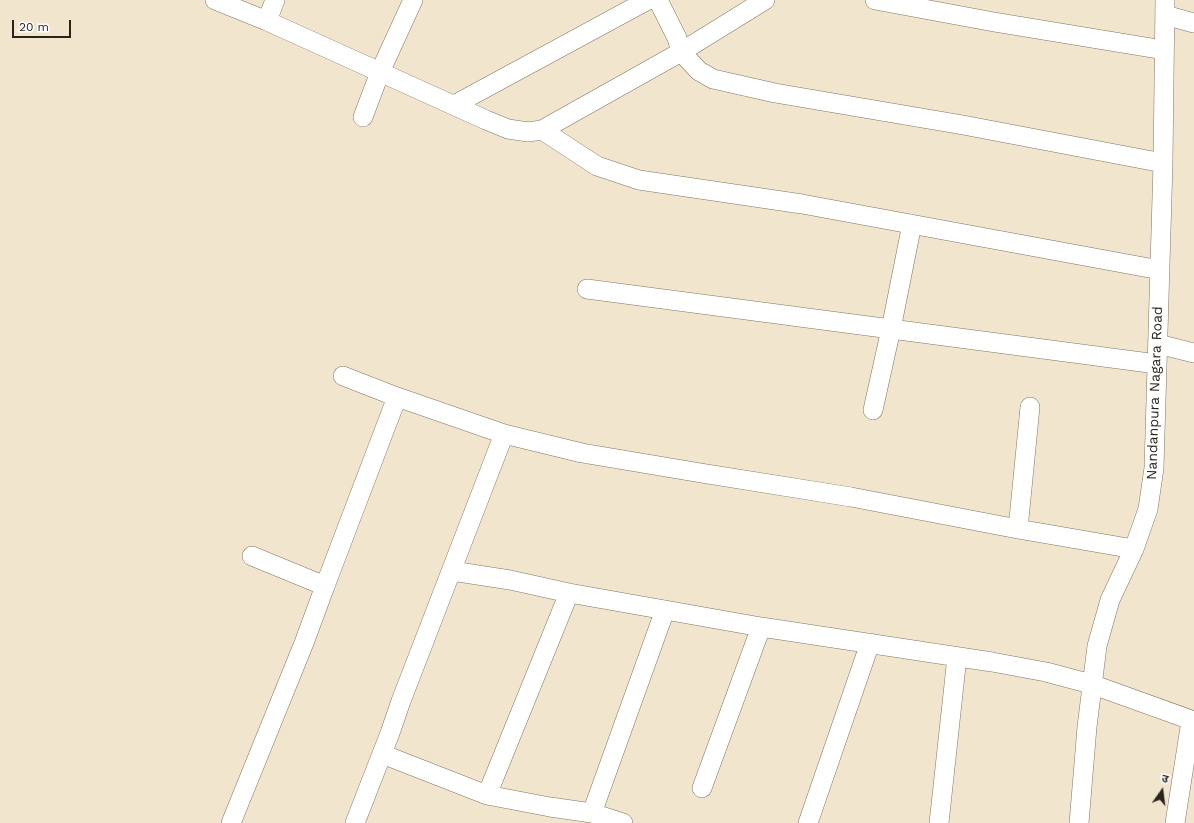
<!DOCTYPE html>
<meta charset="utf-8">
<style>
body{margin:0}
#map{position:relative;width:1194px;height:823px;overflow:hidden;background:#f1e5ce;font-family:"Work Sans","Noto Sans Devanagari",sans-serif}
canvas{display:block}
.north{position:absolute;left:1142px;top:771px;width:40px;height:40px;-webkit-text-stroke:3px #fff;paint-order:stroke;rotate:14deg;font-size:11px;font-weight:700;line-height:16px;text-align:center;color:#28241c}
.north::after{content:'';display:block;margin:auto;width:14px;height:18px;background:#28241c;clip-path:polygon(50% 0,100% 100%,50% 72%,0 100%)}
.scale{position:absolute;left:12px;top:20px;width:59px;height:18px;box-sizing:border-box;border:2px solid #28241c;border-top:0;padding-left:5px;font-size:12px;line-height:14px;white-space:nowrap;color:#28241c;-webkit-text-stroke:3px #fff;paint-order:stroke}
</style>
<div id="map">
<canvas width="1194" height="823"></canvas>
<div class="north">उ</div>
<div class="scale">20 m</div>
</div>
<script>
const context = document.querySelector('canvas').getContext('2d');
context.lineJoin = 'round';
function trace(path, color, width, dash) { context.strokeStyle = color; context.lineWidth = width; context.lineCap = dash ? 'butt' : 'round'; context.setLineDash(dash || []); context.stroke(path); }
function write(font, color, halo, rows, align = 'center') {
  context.font = font + ' "Work Sans",sans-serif'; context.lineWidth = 3; context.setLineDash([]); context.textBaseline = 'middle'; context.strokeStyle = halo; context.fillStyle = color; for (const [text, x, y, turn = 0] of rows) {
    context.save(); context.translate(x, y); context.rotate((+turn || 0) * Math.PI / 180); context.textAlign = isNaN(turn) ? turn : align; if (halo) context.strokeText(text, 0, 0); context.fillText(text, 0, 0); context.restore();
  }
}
const minor = new Path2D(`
 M215 0 267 21 486 120 508 129 528 132 542 130 681 52 765 0
 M658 0 677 38 681 52 699 71 713 79 775 93 963 125 1163 163
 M875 0 994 22 1164 50
 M1165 15 1194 23
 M267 21 275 0
 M454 105 648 0
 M363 117 380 72 413 0
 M542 130 597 166 639 180 802 204 1160 270
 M587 289 1157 364
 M1158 344 1194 353
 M343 376 397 397 504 434 582 453 701 473 851 497 1018 529 1030 407
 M873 410 891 329 912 224
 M1018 529 1134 549
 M452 571 510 580 569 593 761 627 992 662 1046 672 1091 684 1194 721
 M325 586 397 397
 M382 754 487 795 550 807 592 813 623 823
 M702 788 761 627
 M487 795 569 593
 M592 813 665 610
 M231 823 304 643 325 586 252 556
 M355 823 390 733 401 701 504 434
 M808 823 870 643
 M939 823 957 657
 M1079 823 1087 727 1097 646 1110 600 1134 549 1148 509 1154 468 1163 163 1165 0
 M1175 823 1191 721`);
trace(minor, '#807561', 20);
trace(minor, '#fff', 19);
write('14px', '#28241c', '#fff', [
 ["Nandanpura Nagara Road",1155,393,-88]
]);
</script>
